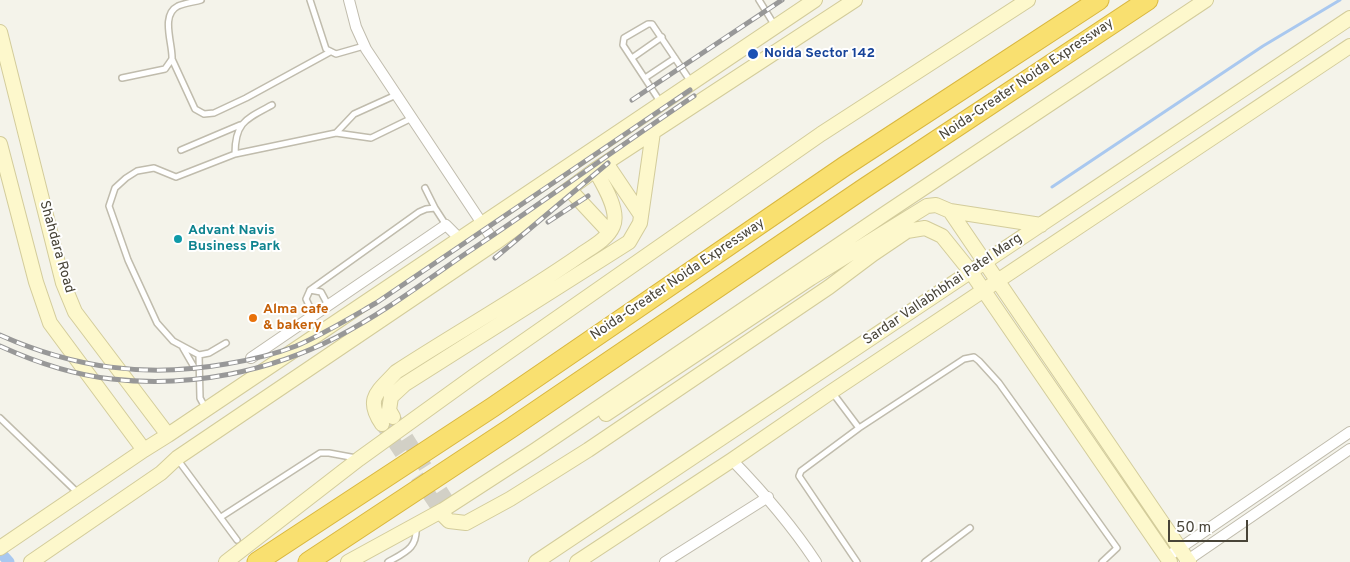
<!DOCTYPE html>
<style>
body{margin:0}
#map{position:relative;width:1350px;height:562px;overflow:hidden;background:#f4f3ea;font-family:Overpass,sans-serif}
canvas{display:block}
.scale{position:absolute;left:1168px;top:520px;width:80px;height:22px;box-sizing:border-box;border:2px solid #484438;border-top:0;padding-left:6px;font-size:15px;line-height:18px;white-space:nowrap;color:#484438;-webkit-text-stroke:4px #fff;paint-order:stroke}
</style>
<div id="map">
<canvas width="1350" height="562"></canvas>
<div class="scale">50 m</div>
</div>
<script>
const context = document.querySelector('canvas').getContext('2d');
context.lineJoin = 'round';
function trace(path, color, width, dash) { context.strokeStyle = color; context.lineWidth = width; context.lineCap = dash ? 'butt' : 'round'; context.setLineDash(dash || []); context.stroke(path); }
function write(font, color, halo, rows, align = 'center') {
  context.font = font + ' Overpass,sans-serif'; context.lineWidth = 4; context.setLineDash([]); context.textBaseline = 'middle'; context.strokeStyle = halo; context.fillStyle = color; for (const [text, x, y, turn = 0] of rows) {
    context.save(); context.translate(x, y); context.rotate((+turn || 0) * Math.PI / 180); context.textAlign = isNaN(turn) ? turn : align; if (halo) context.strokeText(text, 0, 0); context.fillText(text, 0, 0); context.restore();
  }
}
trace(new Path2D(`
 M1052 187 1263 46 1340 0`), '#a9c8ef', 3);
trace(new Path2D(`
 M0 552 9 562`), '#a9c8ef', 11);
trace(new Path2D(`
 M395 420 453 510
 M382 424 443 515`), '#d2d0c6', 14, [14, 7]);
const lane = new Path2D(`
 M310 0 326 49 336 54 364 46
 M759 0 775 26
 M632 58 662 37
 M172 59 195 109 204 114 214 113 246 98 330 52
 M122 78 165 69 172 59C173 44 160 15 178 6 185 3 194 2 201 0
 M645 78 675 58
 M396 95 354 114 336 133 371 138 412 118
 M661 103 623 45 624 38 648 24H652L691 82
 M181 150 240 125
 M235 154C235 122 246 119 272 105
 M425 188 435 208
 M310 290 419 212 426 209 435 208 446 225
 M314 316 306 299 310 290 321 292 328 305
 M226 343 209 353 199 355 173 341 157 323 128 260 109 206 115 188 126 178 137 171 154 168 176 177 235 154 336 133
 M183 348 194 367
 M199 355 200 398 206 409
 M832 392 859 428 964 359 974 357 979 361 999 383 1117 548 1102 562
 M0 418 79 494
 M178 460 237 540
 M221 517 320 453H329L356 458
 M388 562C406 552 418 548 416 525
 M857 562 799 476 801 471 859 428
 M925 562 970 528`);
const street = new Path2D(`
 M349 0 356 27 366 49 495 243
 M251 358 446 225 459 238
 M732 460C764 493 791 524 816 562
 M1167 557 1350 432
 M665 562 768 497
 M1185 562 1350 449`);
const secondary = new Path2D(`
 M0 32 63 283 75 312 168 435
 M0 144 36 282 50 323 144 450
 M606 163 641 215
 M569 189 609 232
 M950 211 1041 225
 M606 414 811 278 927 206 936 205 950 211 1189 562
 M393 417 389 410 391 397 405 384 629 242 640 223 653 132
 M382 424C364 398 379 391 396 372 456 333 520 297 579 256 590 248 607 240 613 226 620 211 603 184 595 170
 M443 515 449 521 466 523 510 499 588 450 829 287 873 254 907 231 925 228 942 236 971 272 1170 562
 M0 548 144 450 168 435 815 0
 M31 562 161 473 177 458 495 243 595 170 855 0
 M226 562 359 459 474 376 821 134 1028 0
 M348 562 443 510 534 451 886 213 1206 0
 M536 562 1350 18
 M577 562 732 460 831 392 1350 46`);
const highway = new Path2D(`
 M257 562 493 407 845 166 1099 0
 M308 562 511 428 863 189 1148 0`);
trace(lane, '#c0bcad', 8);
trace(street, '#c0bcad', 12);
trace(secondary, '#d3cc9b', 16);
trace(highway, '#d9b73f', 21);
trace(lane, '#fff', 5);
trace(street, '#fff', 10);
trace(secondary, '#fdf8cc', 14);
trace(highway, '#f9e070', 19);
const rail = new Path2D(`
 M632 100 782 0
 M548 222 588 196
 M495 258 608 163
 M0 335C74 368 146 378 226 364 250 360 273 355 296 346 324 334 350 318 376 303L690 90
 M0 346C35 362 74 375 112 379 189 388 269 372 337 337 382 314 423 283 465 254 542 203 617 148 694 96`);
trace(rail, '#989898', 5);
trace(rail, '#fff', 3, [9]);
for (const [x, y, r, color] of [
 [753,54,6,"#1a4fb4"],
 [178,239,5,"#0f9aa8"],
 [253,318,5,"#e8710a"]
]) { const dot = new Path2D(); dot.arc(x, y, r, 0, 2 * Math.PI); context.fillStyle = color; context.fill(dot); trace(dot, '#fff', 2); }
write('bold 14px', '#164399', '#fff', [
 ["Noida Sector 142",764,54]
], 'left');
write('14px', '#484438', '#fff', [
 ["Noida-Greater Noida Expressway",1027,80,-34],
 ["Shahdara Road",56,247,74],
 ["Noida-Greater Noida Expressway",678,280,-34],
 ["Sardar Vallabhbhai Patel Marg",943,290,-34]
]);
write('bold 14px', '#0d838f', '#fff', [
 ["Advant Navis",188,231],
 ["Business Park",188,247]
], 'left');
write('bold 14px', '#c56008', '#fff', [
 ["Alma cafe",263,310],
 ["& bakery",263,326]
], 'left');
</script>
